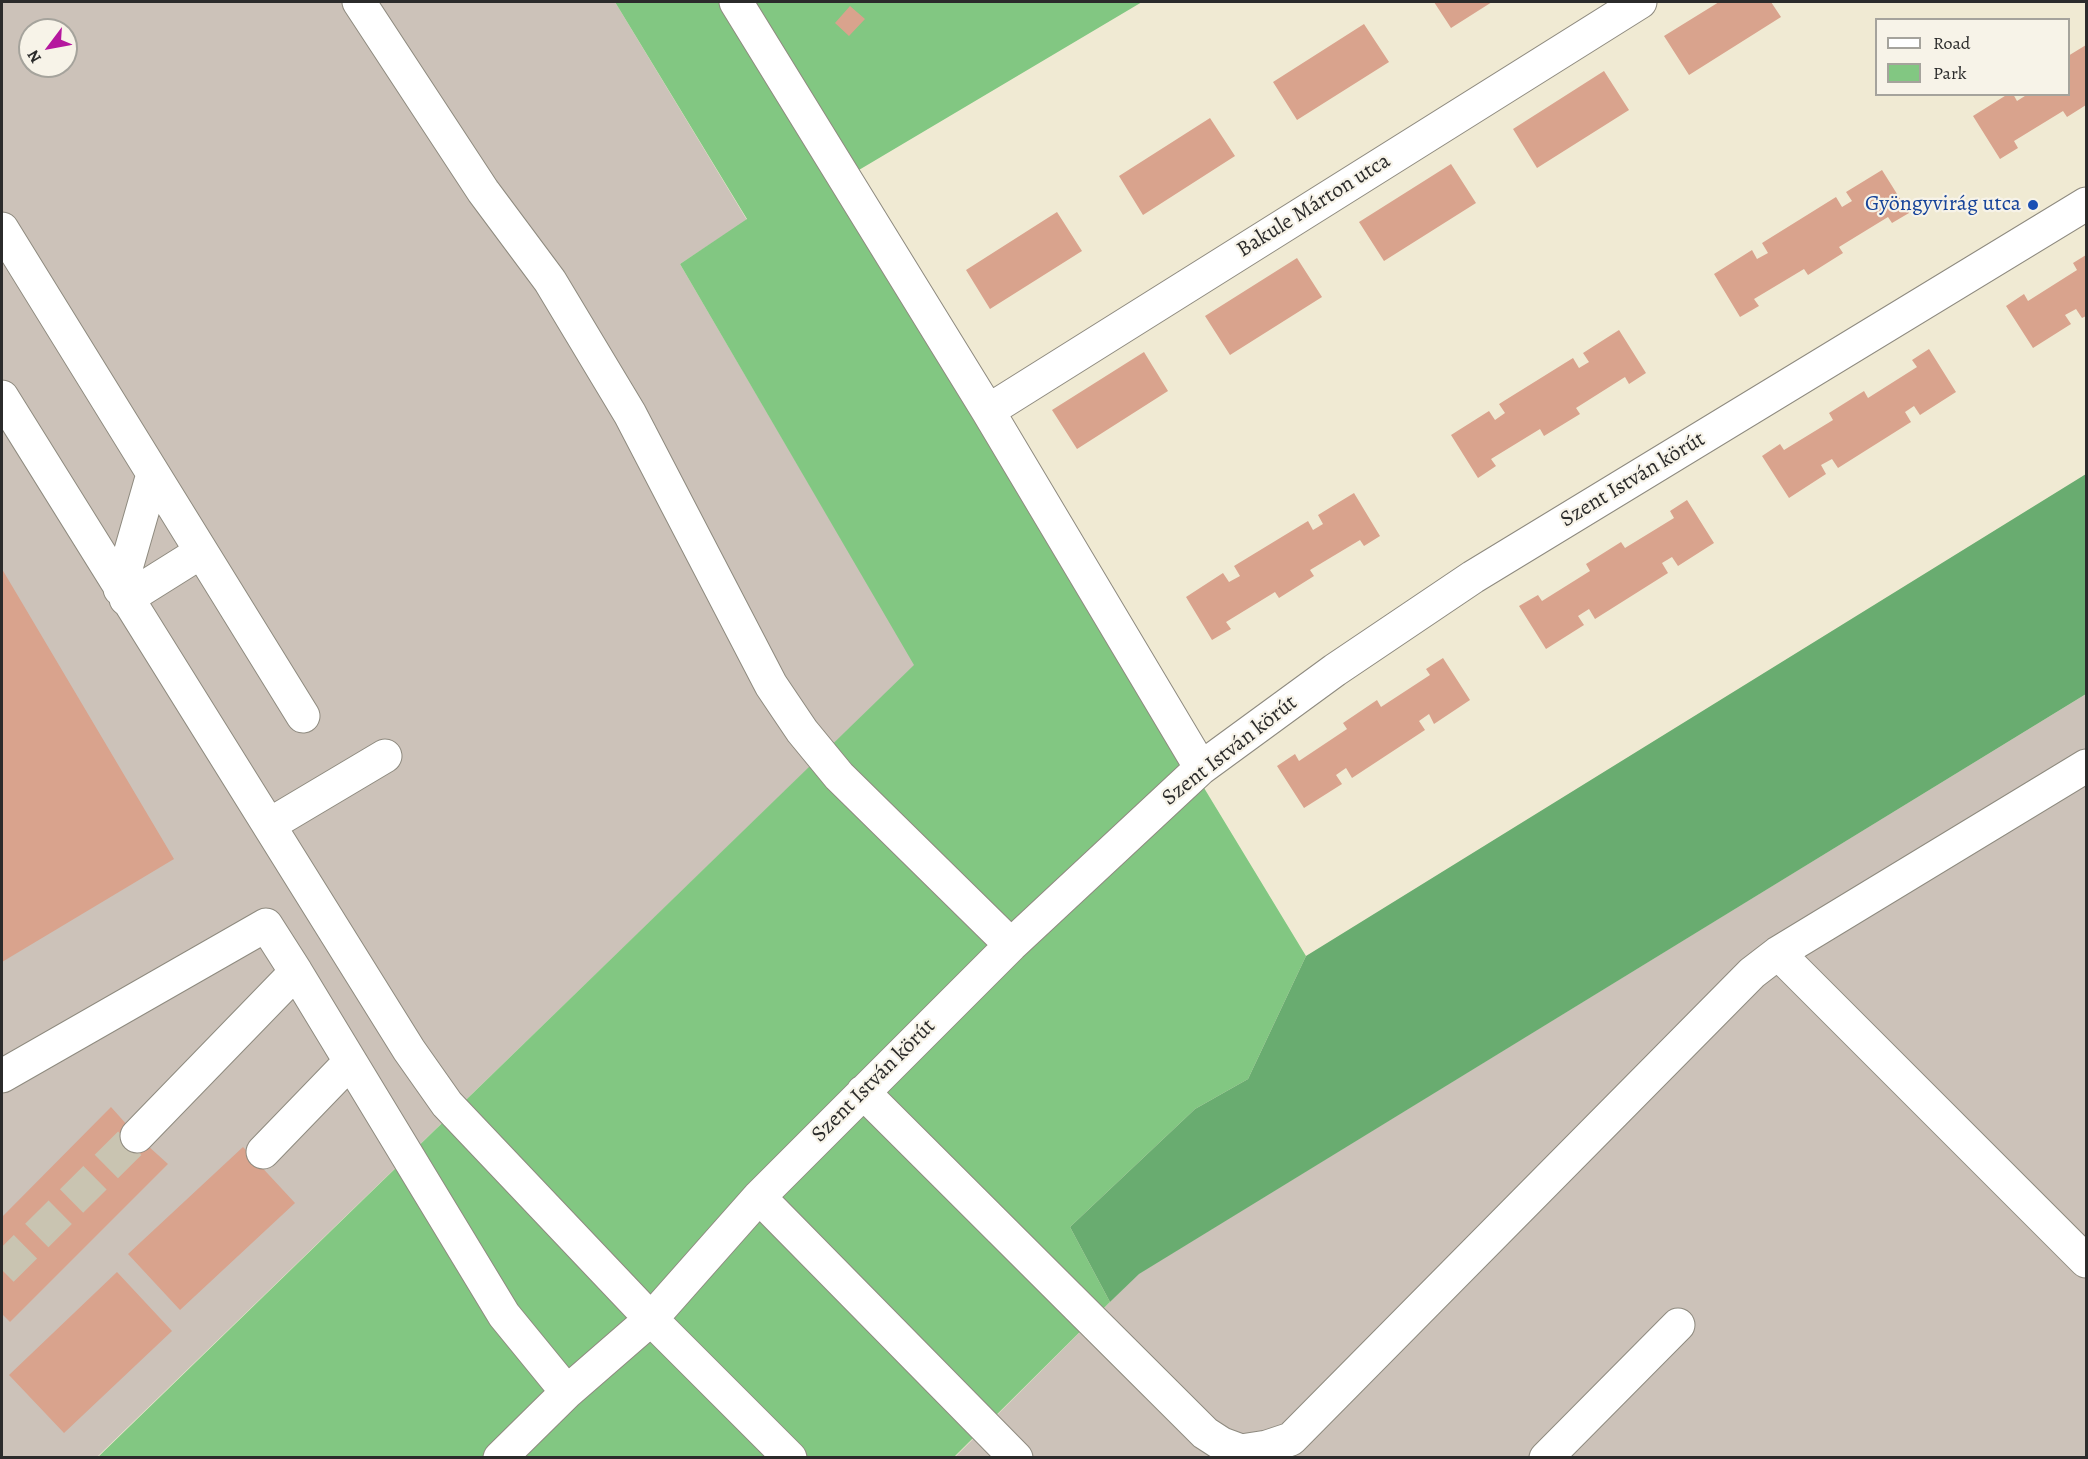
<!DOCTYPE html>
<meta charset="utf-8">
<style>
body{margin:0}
#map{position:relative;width:2088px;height:1459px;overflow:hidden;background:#f0ead3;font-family:Alegreya,serif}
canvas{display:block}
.frame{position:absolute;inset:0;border:3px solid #2b2b2b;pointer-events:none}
.legend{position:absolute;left:1875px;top:18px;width:195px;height:78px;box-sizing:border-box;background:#f7f3e8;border:2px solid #a5a39c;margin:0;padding:8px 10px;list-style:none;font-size:18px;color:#2b2b2b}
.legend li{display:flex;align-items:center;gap:12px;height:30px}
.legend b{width:30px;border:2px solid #a5a39c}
.north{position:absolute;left:18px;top:18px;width:60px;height:60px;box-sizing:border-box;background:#f7f3e8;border:2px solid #a5a39c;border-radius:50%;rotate:238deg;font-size:16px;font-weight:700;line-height:24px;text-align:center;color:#2b2b2b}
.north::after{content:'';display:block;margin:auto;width:21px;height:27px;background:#b5179e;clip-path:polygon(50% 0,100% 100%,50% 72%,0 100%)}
</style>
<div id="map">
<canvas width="2088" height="1459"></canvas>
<div class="frame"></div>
<ul class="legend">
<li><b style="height:8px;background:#fff"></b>Road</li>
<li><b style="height:16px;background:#82c782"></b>Park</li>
</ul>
<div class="north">N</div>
</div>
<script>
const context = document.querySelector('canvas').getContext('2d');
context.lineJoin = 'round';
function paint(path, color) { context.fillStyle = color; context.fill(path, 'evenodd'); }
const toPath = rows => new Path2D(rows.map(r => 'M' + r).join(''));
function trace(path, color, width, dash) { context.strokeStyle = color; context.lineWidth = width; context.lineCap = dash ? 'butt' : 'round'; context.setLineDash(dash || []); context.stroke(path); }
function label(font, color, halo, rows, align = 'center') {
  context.font = font + ' Alegreya,serif'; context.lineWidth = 4.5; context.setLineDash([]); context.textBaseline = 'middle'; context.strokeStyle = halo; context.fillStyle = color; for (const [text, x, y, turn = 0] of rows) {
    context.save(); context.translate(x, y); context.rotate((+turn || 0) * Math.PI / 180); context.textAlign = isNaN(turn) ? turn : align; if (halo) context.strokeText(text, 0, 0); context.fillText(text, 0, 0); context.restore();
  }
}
const industrial = toPath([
 [2,2,615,2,747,220,680,264,915,665,97,1457,2,1458],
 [30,30,66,30,66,66,30,66],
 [2086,694,2086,1457,954,1458,1138,1274]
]);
const green = toPath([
 [615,2,1142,2,837,183,1306,956,1248,1079,1195,1109,1070,1227,1110,1302,954,1457,97,1458,914,665,680,264,747,219]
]);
const forest = toPath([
 [2086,474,2086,694,1139,1274,1110,1302,1070,1227,1195,1109,1248,1079,1306,956]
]);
const building = toPath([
 [1434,2,1492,2,1451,28],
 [1719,2,1771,2,1781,17,1689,75,1664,36],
 [850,6,865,19,849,36,835,23],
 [1364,24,1389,62,1297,120,1273,82],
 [2086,45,2086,105,2067,117,2063,111,2014,141,2018,148,2000,159,1973,116,2008,94,2013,94,2017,101,2028,94,2068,94,2068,56],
 [1604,71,1629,110,1537,168,1513,129],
 [1210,118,1235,156,1143,215,1119,176],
 [1451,164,1476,203,1384,261,1359,222],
 [1882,170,1909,213,1892,223,1888,217,1839,247,1843,253,1808,275,1804,269,1754,299,1759,306,1740,317,1714,274,1752,250,1757,259,1768,253,1762,243,1836,197,1842,207,1852,201,1846,192],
 [1057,212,1082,251,990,309,966,270],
 [2086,255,2086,316,2082,318,2076,309,2065,315,2071,324,2033,348,2006,306,2024,294,2028,301,2077,270,2073,263],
 [1297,258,1322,297,1230,355,1205,316],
 [1619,330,1646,373,1629,384,1625,377,1576,408,1580,414,1544,436,1540,429,1491,459,1496,466,1478,478,1451,435,1489,411,1495,420,1505,413,1499,404,1573,358,1579,368,1589,362,1583,353],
 [1929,349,1956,392,1920,415,1914,406,1905,412,1911,422,1838,468,1832,459,1821,465,1826,474,1789,498,1762,456,1780,444,1784,450,1833,420,1829,413,1864,391,1868,398,1917,367,1912,360],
 [1144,352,1168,391,1077,449,1052,410],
 [1354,493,1380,536,1364,546,1360,540,1310,570,1314,576,1279,598,1275,592,1226,622,1231,629,1212,640,1186,597,1223,573,1229,582,1240,576,1234,566,1308,521,1313,530,1323,524,1318,515],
 [1687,500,1714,543,1678,566,1672,557,1662,563,1668,573,1595,619,1589,609,1578,616,1584,625,1546,649,1519,606,1538,595,1542,601,1590,571,1586,564,1621,542,1625,548,1674,518,1670,511],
 [2,569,174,859,2,962],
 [1443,658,1470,700,1434,724,1429,714,1419,721,1425,730,1352,778,1346,768,1336,775,1342,784,1304,808,1277,766,1295,754,1299,761,1347,729,1343,723,1377,700,1381,707,1430,675,1426,669],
 [111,1107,137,1136,168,1164,10,1322,2,1314,2,1217],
 [243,1147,295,1203,180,1310,128,1254],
 [117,1272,172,1331,64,1433,9,1375]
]);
const minorTunnel = toPath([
 [2,1270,137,1136]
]);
const minor = toPath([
 [359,2,483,191,550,281,630,414,771,685,802,731,839,776,1011,945],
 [736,2,988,411,1201,768],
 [2,229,303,716],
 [2,397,409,1050,447,1104,651,1319,790,1458],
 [988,411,1640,2],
 [120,589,153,474],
 [126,599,201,552],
 [269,825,385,756],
 [1778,953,2086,1261],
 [2,1076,266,925,296,972,504,1315,567,1392],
 [863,1092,1205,1433,1222,1444,1241,1451,1267,1447,1291,1439,1752,973,1778,953,2086,766],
 [137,1136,296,972],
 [263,1152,350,1062],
 [759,1197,1016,1458],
 [500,1458,567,1392,651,1319,759,1197,1011,945,1201,768,1335,670,1473,577,2086,204],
 [1546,1458,1678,1325]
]);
const markers = [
 [2033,205,6,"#1a4fb4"]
];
const transitNames = [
 ["Gyöngyvirág utca",2021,205]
];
const streetNames = [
 ["Bakule Márton utca",1314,206,-32],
 ["Szent István körút",1633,480,-31],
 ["Szent István körút",1230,751,-38],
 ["Szent István körút",874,1081,-45]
];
paint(industrial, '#ccc2b9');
paint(green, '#82c782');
paint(forest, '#69ac70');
paint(building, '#d9a38d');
trace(minorTunnel, '#c9c4b1', 33, [33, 16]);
trace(minor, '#8e8a7f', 35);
trace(minor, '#fff', 33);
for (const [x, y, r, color] of markers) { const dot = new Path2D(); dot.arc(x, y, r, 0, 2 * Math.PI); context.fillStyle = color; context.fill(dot); trace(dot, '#f7f3e8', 2); }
label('22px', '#164399', '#f7f3e8', transitNames, 'right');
label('22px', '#2b2b2b', '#f7f3e8', streetNames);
</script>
